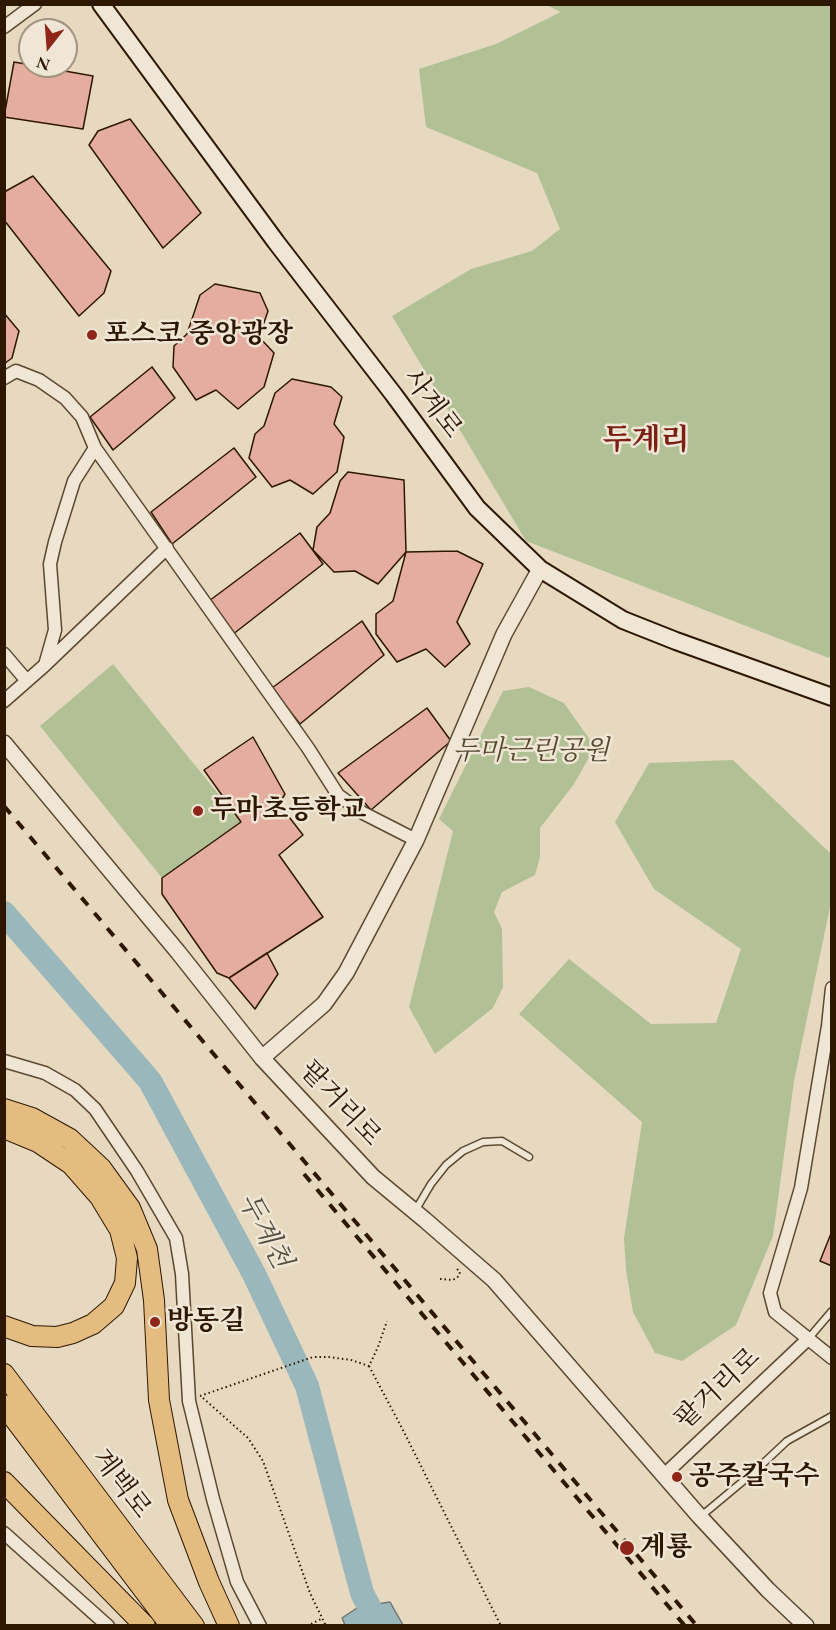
<!DOCTYPE html>
<meta charset="utf-8">
<style>
body{margin:0}
#map{position:relative;width:836px;height:1630px;overflow:hidden;background:#e7d9bf;font-family:"EB Garamond",serif}
canvas{display:block}
.frame{position:absolute;inset:0;border:6px solid #2e1701;pointer-events:none}
.north{position:absolute;left:18px;top:18px;width:60px;height:60px;box-sizing:border-box;background:#efe6d5;border:2px solid #a29380;border-radius:50%;rotate:197deg;font-size:16px;font-weight:700;line-height:24px;text-align:center;color:#2e1701}
.north::after{content:'';display:block;margin:auto;width:21px;height:27px;background:#8f2418;clip-path:polygon(50% 0,100% 100%,50% 72%,0 100%)}
</style>
<div id="map">
<canvas width="836" height="1630"></canvas>
<div class="frame"></div>
<div class="north">N</div>
</div>
<script>
const context = document.querySelector('canvas').getContext('2d');
context.lineJoin = 'round';
function paint(path, color) { context.fillStyle = color; context.fill(path, 'evenodd'); }
const toPath = rows => new Path2D(rows.map(r => 'M' + r).join(''));
function trace(path, color, width, dash) { context.strokeStyle = color; context.lineWidth = width; context.lineCap = dash ? 'butt' : 'round'; context.setLineDash(dash || []); context.stroke(path); }
function label(font, color, halo, rows, align = 'center') {
  context.font = font + ' "EB Garamond","Noto Serif KR",serif'; context.lineWidth = 5; context.setLineDash([]); context.textBaseline = 'middle'; context.strokeStyle = halo; context.fillStyle = color; for (const [text, x, y, turn = 0] of rows) {
    context.save(); context.translate(x, y); context.rotate((+turn || 0) * Math.PI / 180); context.textAlign = isNaN(turn) ? turn : align; if (halo) context.strokeText(text, 0, 0); context.fillText(text, 0, 0); context.restore();
  }
}
const green = toPath([
 [546,5,831,5,832,652,829,658,526,541,392,316,471,269,532,251,560,229,537,173,426,127,419,69,496,44,561,12],
 [113,664,241,822,162,878,40,726],
 [529,687,564,703,595,747,574,784,540,828,540,857,535,875,502,892,494,912,502,929,503,987,493,1008,435,1054,409,1007,453,831,439,819,503,691],
 [733,760,831,854,831,902,794,1081,773,1236,736,1325,682,1361,655,1353,633,1312,626,1270,624,1238,642,1122,519,1014,569,959,651,1024,716,1023,741,949,654,889,615,822,649,763]
]);
const water = toPath([
 [368,1590,377,1604,390,1602,403,1625,345,1625,342,1618,357,1608,355,1595,368,1590]
]);
const river = toPath([
 [4,913,150,1081,254,1274,307,1386,362,1593,379,1626]
]);
const building = toPath([
 [14,62,93,76,83,129,4,117,14,62],
 [130,119,201,213,163,248,89,145,98,131,130,119],
 [33,176,111,271,104,293,79,316,4,220,4,195,6,191,33,176],
 [215,284,260,293,268,311,259,337,274,353,264,387,238,409,216,390,196,400,173,367,174,346,187,334,200,295,215,284],
 [4,313,19,331,12,358,4,364,4,313],
 [152,367,175,398,113,450,90,417,152,367],
 [292,379,331,387,342,397,334,424,344,437,337,472,313,494,290,480,272,487,249,458,255,434,264,426,275,393,292,379],
 [234,448,256,477,172,544,151,512,234,448],
 [348,472,404,480,406,552,378,584,355,571,334,572,313,550,317,527,330,513,340,481,348,472],
 [300,533,323,564,232,635,209,601,300,533],
 [457,551,483,564,457,622,470,644,445,667,426,649,397,662,376,634,376,614,393,601,406,552,457,551],
 [362,621,384,655,300,724,272,688,362,621],
 [427,708,451,741,371,810,338,773,427,708],
 [253,737,285,794,279,804,303,835,279,855,323,917,229,978,217,973,162,894,162,878,241,822,204,770,253,737],
 [267,953,278,974,255,1009,229,978,267,953],
 [832,1231,832,1266,820,1261,832,1231]
]);
const path = toPath([
 [440,1279,453,1280,459,1276,460,1272,456,1268],
 [369,1366,404,1432,501,1626],
 [200,1396,313,1357,329,1357,351,1360,369,1366,378,1347,387,1321],
 [203,1398,248,1438,263,1461,310,1593,326,1626],
 [307,1626,323,1618]
]);
const service = toPath([
 [415,1211,431,1184,446,1165,463,1151,483,1142,502,1141,529,1157],
 [808,1339,832,1311],
 [700,1517,754,1472,787,1441,832,1416]
]);
const minor = toPath([
 [4,27,35,4],
 [4,378,16,371,39,380,65,398,82,417,95,448,308,748,338,795,363,813,416,840],
 [4,654,27,681],
 [46,664,167,548],
 [4,701,45,665,55,630,50,564,55,542,74,481,95,448],
 [832,988,828,1026,801,1188,770,1293,775,1312,832,1358],
 [4,1061,45,1073,75,1090,95,1109,137,1171,176,1238,182,1274,189,1401,213,1499,237,1582,260,1626],
 [663,1476,808,1339],
 [4,1533,108,1626]
]);
const tertiary = toPath([
 [4,743,178,952,262,1058,373,1177,425,1220,494,1280,700,1517,768,1590,806,1626],
 [262,1058,324,1004,346,973,416,840,504,634,540,569]
]);
const secondary = toPath([
 [101,4,276,242,394,395,477,508,540,569,623,620,676,641,832,697]
]);
const trunk = toPath([
 [4,1109,32,1118,70,1139,101,1168,130,1208,147,1249,154,1300,159,1400,178,1500,209,1582,229,1626],
 [4,1128,38,1142,71,1164,100,1197,120,1230,127,1258,125,1283,114,1306,93,1324,73,1333,57,1337,32,1336,12,1329,4,1326],
 [4,1374,194,1626],
 [4,1405,171,1626],
 [4,1482,145,1626]
]);
const rail = toPath([
 [4,806,697,1626],
 [304,1174,685,1626]
]);
const markers = [
 [92,335,6,"#8f2418"],
 [198,811,6,"#8f2418"],
 [155,1322,6,"#8f2418"],
 [677,1477,6,"#8f2418"],
 [627,1548,8,"#8f2418"]
];
const poiNames = [
 ["포스코 중앙광장",104,335],
 ["두마초등학교",210,811],
 ["방동길",167,1322],
 ["공주칼국수",689,1477],
 ["계룡",640,1548]
];
const streetNames = [
 ["사계로",432,404,53],
 ["팥거리로",340,1104,47],
 ["팥거리로",718,1389,-43],
 ["계백로",121,1484,53]
];
const parkNames = [
 ["두마근린공원",531,752]
];
const waterNames = [
 ["두계천",264,1231,62]
];
const quarterNames = [
 ["두계리",646,441]
];
paint(green, '#b1c095');
paint(water, '#9ab8bb');
trace(water, '#6f7871', 1.5);
trace(river, '#9ab8bb', 24);
paint(building, '#e4ad9f');
trace(building, '#2e1701', 1.5);
trace(service, '#5c4830', 9);
trace(minor, '#5c4830', 15);
trace(tertiary, '#5c4830', 18);
trace(secondary, '#2e1701', 20);
trace(trunk, '#2e1701', 22);
trace(path, '#2e1701', 2, [1.5, 3]);
trace(service, '#efe6d5', 6);
trace(minor, '#efe6d5', 12);
trace(tertiary, '#efe6d5', 15);
trace(secondary, '#efe6d5', 16);
trace(trunk, '#e4bc80', 20);
trace(rail, '#2e1701', 4, [10, 10]);
for (const [x, y, r, color] of markers) { const dot = new Path2D(); dot.arc(x, y, r, 0, 2 * Math.PI); context.fillStyle = color; context.fill(dot); trace(dot, '#efe6d5', 2); }
label('bold 27px', '#2e1701', '#efe6d5', poiNames, 'left');
label('27px', '#2e1701', '#efe6d5', streetNames);
label('italic 27px', '#554a2d', '#efe6d5', parkNames);
label('italic 28px', '#544f42', '#efe6d5', waterNames);
label('bold 30px', '#7a1f14', '#efe6d5', quarterNames);
</script>
